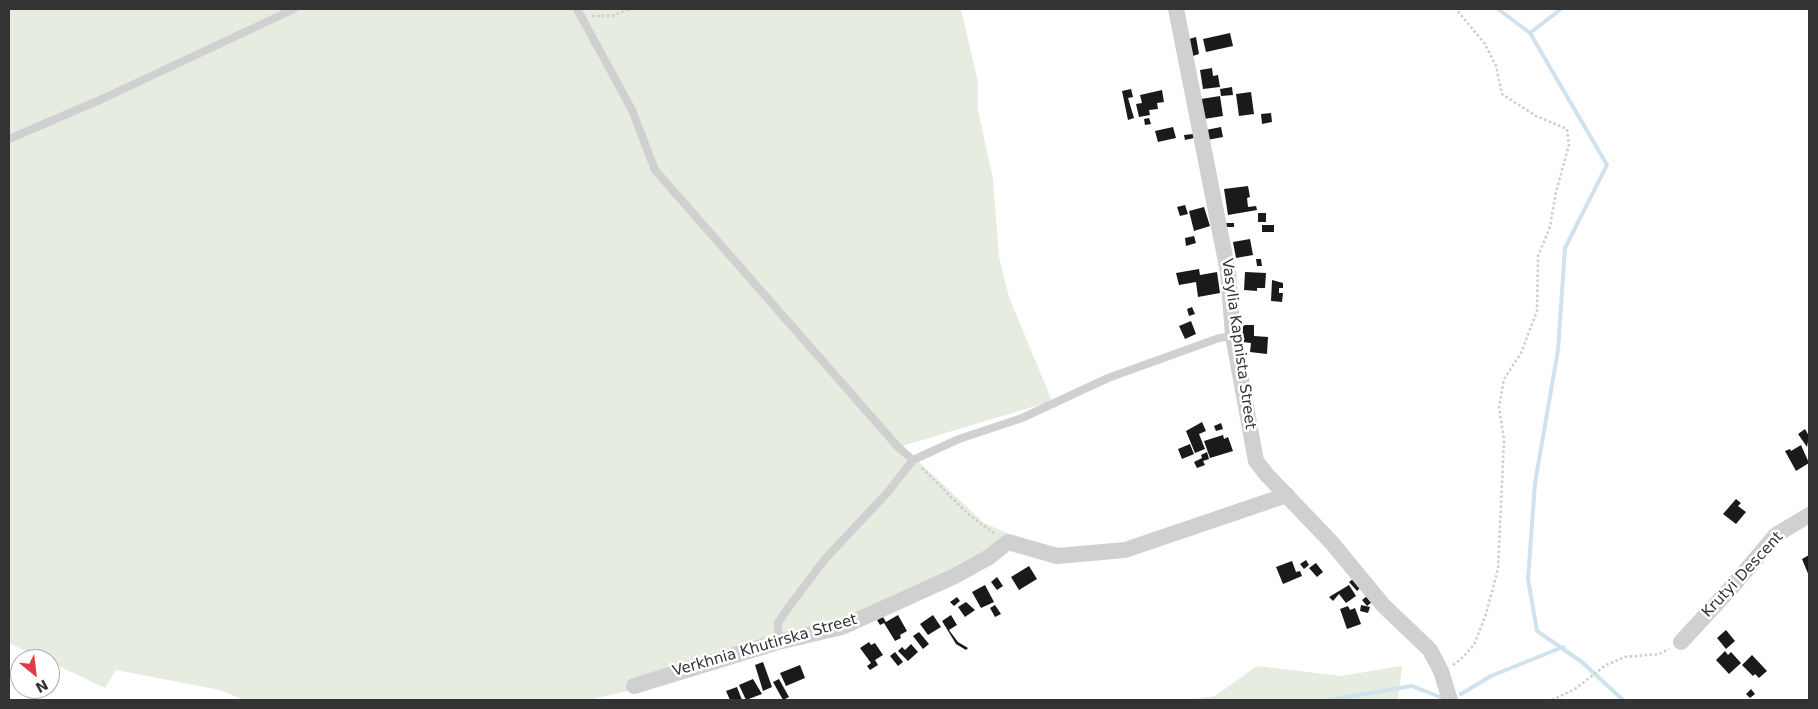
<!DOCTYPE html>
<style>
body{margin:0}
#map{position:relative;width:1818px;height:709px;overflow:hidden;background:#fff;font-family:"DejaVu Sans",sans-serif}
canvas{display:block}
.frame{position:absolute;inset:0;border:10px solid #333;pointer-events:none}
.north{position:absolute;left:10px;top:649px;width:50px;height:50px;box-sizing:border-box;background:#fff;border:1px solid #adadad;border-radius:50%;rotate:151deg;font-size:14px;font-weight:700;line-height:20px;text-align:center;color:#333}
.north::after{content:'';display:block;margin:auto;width:18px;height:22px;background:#e63946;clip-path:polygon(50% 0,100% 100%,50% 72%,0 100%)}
</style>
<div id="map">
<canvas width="1818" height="709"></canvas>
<div class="frame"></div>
<div class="north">N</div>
</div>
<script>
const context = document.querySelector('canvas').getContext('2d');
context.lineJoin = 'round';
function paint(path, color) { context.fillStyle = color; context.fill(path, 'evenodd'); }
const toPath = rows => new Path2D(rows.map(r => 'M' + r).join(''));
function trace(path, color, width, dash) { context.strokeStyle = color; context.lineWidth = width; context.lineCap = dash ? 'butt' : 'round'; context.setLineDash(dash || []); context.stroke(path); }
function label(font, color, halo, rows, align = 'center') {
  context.font = font + ' "DejaVu Sans",sans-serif'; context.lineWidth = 5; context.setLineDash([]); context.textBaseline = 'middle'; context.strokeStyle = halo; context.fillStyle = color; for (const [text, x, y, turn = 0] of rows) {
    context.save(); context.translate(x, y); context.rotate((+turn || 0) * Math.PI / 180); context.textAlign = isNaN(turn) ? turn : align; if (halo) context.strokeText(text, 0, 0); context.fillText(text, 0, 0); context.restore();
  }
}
const green = toPath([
 [9,9,961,9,978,82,978,110,993,179,999,257,1009,297,1052,401,902,446,984,523,1036,546,1009,548,955,580,672,681,588,700,244,700,220,690,116,670,105,688,50,662,50,659,43,659,9,643],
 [1257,666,1341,676,1402,666,1398,700,1189,700,1215,696]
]);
const stream = toPath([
 [1498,9,1530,33,1607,165,1565,248,1558,350,1535,483,1528,579,1537,631,1582,662,1623,700],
 [1530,33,1561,9],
 [1461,694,1491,676,1563,647],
 [1329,700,1412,686,1440,697]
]);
const building = toPath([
 [1230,33,1233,46,1206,52,1203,39],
 [1196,37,1199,54,1193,56,1189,39],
 [1212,68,1213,76,1218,75,1220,87,1203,89,1200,70],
 [1232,87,1233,95,1221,96,1220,89],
 [1131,89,1133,97,1128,98,1134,118,1128,120,1122,91],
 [1162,90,1164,102,1157,103,1158,109,1149,110,1150,115,1139,117,1136,104,1142,103,1140,95],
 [1251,92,1254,114,1239,116,1236,94],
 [1220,96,1223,116,1204,119,1201,99],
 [1271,113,1272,122,1262,124,1261,114],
 [1149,118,1151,124,1145,125,1144,119],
 [1173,127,1176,138,1158,142,1155,131],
 [1221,127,1223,137,1207,140,1206,130],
 [1193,134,1194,138,1185,140,1184,135],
 [1248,186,1250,197,1247,198,1248,207,1256,206,1257,210,1228,215,1224,189],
 [1185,205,1188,214,1180,216,1177,207],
 [1204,207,1210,226,1194,231,1189,211],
 [1258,213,1266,213,1266,222,1258,222],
 [1225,223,1234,223,1234,227,1225,227],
 [1262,225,1274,225,1274,232,1262,232],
 [1194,236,1196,243,1186,246,1185,238],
 [1250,239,1253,255,1236,258,1233,242],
 [1256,259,1261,259,1262,266,1257,266],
 [1199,269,1200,275,1217,272,1220,293,1198,297,1196,282,1179,285,1176,273],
 [1245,272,1266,273,1265,288,1257,288,1257,291,1244,290],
 [1272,280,1283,283,1283,288,1279,288,1279,293,1283,293,1282,302,1271,301],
 [1192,307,1195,314,1189,316,1187,309],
 [1191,321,1196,334,1185,339,1179,326],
 [1243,325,1254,325,1254,336,1268,337,1267,354,1250,352,1251,343,1242,342],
 [1202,422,1206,431,1199,434,1205,449,1195,453,1186,431],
 [1221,423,1223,429,1216,431,1214,426],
 [1805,429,1809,436,1807,447,1798,434],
 [1223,435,1224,439,1228,437,1233,451,1210,458,1204,441],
 [1190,444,1194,454,1182,459,1178,449],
 [1801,445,1809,463,1796,471,1785,451,1790,449,1791,451],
 [1207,452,1209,459,1203,461,1205,465,1197,468,1194,462,1202,458,1201,455],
 [1736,499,1741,503,1738,506,1746,512,1736,524,1723,514],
 [1809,555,1809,576,1802,559],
 [1306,560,1309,565,1304,569,1300,564],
 [1292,561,1296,572,1300,571,1302,576,1283,584,1276,567],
 [1316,563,1323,572,1317,577,1309,568],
 [1029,566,1037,579,1019,590,1011,577],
 [997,577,1003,586,997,590,991,582],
 [1353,579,1360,588,1357,591,1349,582],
 [985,585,994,602,981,608,972,592],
 [1349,585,1356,596,1346,603,1339,594,1333,601,1329,597],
 [1367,596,1372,602,1367,606,1362,600],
 [957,597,960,601,954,606,950,602],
 [966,602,975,610,965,617,958,607],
 [995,605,1001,614,995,617,990,608],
 [1361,605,1370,607,1368,613,1360,611],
 [1348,606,1350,610,1355,608,1361,624,1347,629,1340,609],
 [898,615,907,631,900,635,901,638,895,641,884,623,880,625,877,620,883,617,886,622],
 [933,615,941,627,928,635,920,624],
 [951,615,957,625,949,630,958,642,968,648,966,650,956,644,942,621],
 [1726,630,1735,641,1726,649,1717,638],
 [919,632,929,644,923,649,913,636],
 [869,642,871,645,875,643,883,655,875,660,878,665,870,670,867,666,871,663,860,648],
 [911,644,918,652,908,661,898,651,902,647,905,650],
 [1725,651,1728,655,1731,652,1741,663,1729,674,1716,660],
 [895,652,903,662,898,666,890,656],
 [1752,655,1767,671,1759,678,1755,674,1753,676,1742,665],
 [763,662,772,687,763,691,755,665],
 [800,665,805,678,786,686,780,673],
 [753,679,762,694,746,700,739,685],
 [779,679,789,697,783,700,773,682],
 [737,687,742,700,730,700,726,691],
 [1751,689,1755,694,1750,698,1746,694]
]);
const path = toPath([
 [592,16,612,16,630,9],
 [922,468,968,514,995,534],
 [1453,665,1460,660,1474,645,1486,614,1498,569,1504,440,1499,407,1504,379,1521,353,1537,311,1538,256,1550,227,1556,192,1569,145,1567,129,1536,116,1502,94,1496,66,1485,44,1456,9],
 [1552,700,1575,689,1606,665,1625,657,1659,654,1669,649]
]);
const lane = toPath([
 [577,9,632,110,655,170,898,447,913,460,959,439,1022,418,1108,378,1219,338,1233,336],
 [9,139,102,99,294,9],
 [778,642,778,623,788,608,825,559,887,493,913,460]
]);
const street = toPath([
 [1176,9,1228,272,1233,336,1256,461,1267,475,1332,543,1383,605,1430,650,1441,671,1450,700],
 [1681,642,1731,588,1776,535,1809,515],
 [634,686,778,642,842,627,955,576,989,557,1008,542,1057,556,1125,550,1287,495]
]);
const streetNames = [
 ["Vasylia Kapnista Street",1238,344,82],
 ["Krutyi Descent",1743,575,-47],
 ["Verkhnia Khutirska Street",765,646,-16]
];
paint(green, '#e6ecdf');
trace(stream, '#cfe2ee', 4);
paint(building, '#1a1a1a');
trace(path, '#cdcdcd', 2.5, [2.5, 2.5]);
trace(lane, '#d0d0d0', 8);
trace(street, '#d0d0d0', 16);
label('15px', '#333', '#fff', streetNames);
</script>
